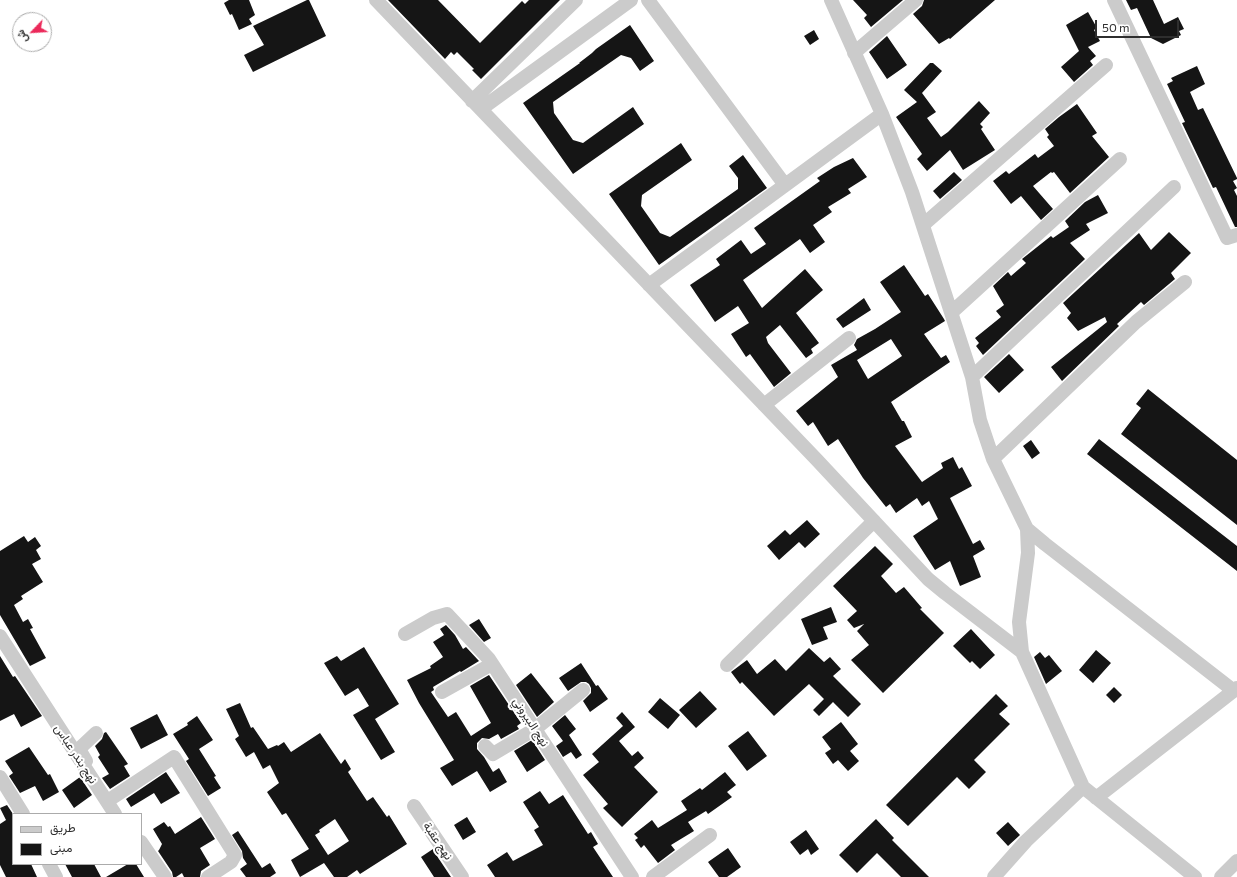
<!DOCTYPE html>
<meta charset="utf-8">
<style>
body{margin:0}
#map{position:relative;width:1237px;height:877px;overflow:hidden;background:#fff;font-family:Commissioner,Vazirmatn,sans-serif}
canvas{display:block}
.legend{position:absolute;left:12px;top:813px;width:130px;height:52px;box-sizing:border-box;background:#fff;border:1px solid #ababab;margin:0;padding:5px 7px;list-style:none;font-size:12px;color:#2e2e2e}
.legend li{display:flex;align-items:center;gap:8px;height:20px}
.legend b{width:20px;border:1px solid #ababab}
.north{position:absolute;left:12px;top:12px;width:40px;height:40px;box-sizing:border-box;background:#fff;border:1px solid #ababab;border-radius:50%;rotate:245deg;font-size:11px;font-weight:700;line-height:16px;text-align:center;color:#2e2e2e}
.north::after{content:'';display:block;margin:auto;width:14px;height:18px;background:#eb295a;clip-path:polygon(50% 0,100% 100%,50% 72%,0 100%)}
.scale{position:absolute;left:1095px;top:20px;width:84px;height:18px;box-sizing:border-box;border:2px solid #2e2e2e;border-top:0;padding-left:5px;font-size:12px;line-height:14px;white-space:nowrap;color:#2e2e2e;-webkit-text-stroke:3px #fff;paint-order:stroke}
</style>
<div id="map">
<canvas width="1237" height="877"></canvas>
<ul class="legend">
<li><b style="height:5px;background:#cbcbcb"></b>طريق</li>
<li><b style="height:11px;background:#151515"></b>مبنى</li>
</ul>
<div class="north">ش</div>
<div class="scale">50 m</div>
</div>
<script>
const context = document.querySelector('canvas').getContext('2d');
context.lineJoin = 'round';
function paint(path, color) { context.fillStyle = color; context.fill(path, 'evenodd'); }
const toPath = rows => new Path2D(rows.map(r => 'M' + r).join(''));
function trace(path, color, width, dash) { context.strokeStyle = color; context.lineWidth = width; context.lineCap = dash ? 'butt' : 'round'; context.setLineDash(dash || []); context.stroke(path); }
function label(font, color, halo, rows, align = 'center') {
  context.font = font + ' Commissioner,Vazirmatn,sans-serif'; context.lineWidth = 4; context.setLineDash([]); context.textBaseline = 'middle'; context.strokeStyle = halo; context.fillStyle = color; for (const [text, x, y, turn = 0] of rows) {
    context.save(); context.translate(x, y); context.rotate((+turn || 0) * Math.PI / 180); context.textAlign = isNaN(turn) ? turn : align; if (halo) context.strokeText(text, 0, 0); context.fillText(text, 0, 0); context.restore();
  }
}
const building = toPath([
 [229,0,249,0,255,15,249,19,252,24,239,30,232,14,230,15,224,3],
 [307,0,309,0,326,36,253,72,244,55,264,45,253,26],
 [388,0,438,0,480,43,522,1,525,4,529,0,560,0,481,79,472,70,474,69,457,52,454,55,451,52,445,59],
 [853,0,903,0,871,27,864,18,867,15],
 [924,0,995,0,950,39,949,38,939,44,913,14,922,6],
 [1126,0,1153,0,1164,24,1178,17,1184,29,1179,31,1181,35,1163,44,1151,38,1137,8,1131,10],
 [1088,12,1097,28,1094,30,1100,41,1088,47,1096,56,1090,61,1093,65,1074,82,1061,67,1079,51,1066,25],
 [630,25,654,61,640,71,631,58,621,55,553,102,554,113,573,140,583,143,633,107,644,124,573,174,523,103,580,63,579,63,592,53,596,49],
 [814,30,819,39,810,45,804,36],
 [887,36,907,65,887,79,869,52],
 [930,63,933,63,942,71,922,93,936,112,927,118,941,137,948,132,979,101,990,113,980,124,983,127,981,129,995,150,963,170,950,150,927,171,917,159,922,154,896,117,917,102,904,90],
 [1197,66,1205,84,1190,92,1198,110,1203,108,1237,178,1237,179,1233,181,1237,188,1234,190,1237,196,1237,227,1235,227,1216,187,1213,188,1182,123,1185,122,1167,84,1173,81,1171,78],
 [1077,104,1097,133,1092,136,1109,157,1070,193,1054,172,1052,173,1051,172,1033,186,1053,209,1041,220,1021,196,1011,204,993,181,1006,171,1009,174,1035,154,1038,158,1054,146,1047,137,1049,135,1045,129,1059,117],
 [681,143,692,160,642,195,641,206,660,233,670,237,738,189,738,178,729,166,743,155,767,188,659,265,609,194],
 [853,158,867,177,848,189,851,193,828,207,832,212,813,225,825,242,810,253,800,239,743,280,762,308,805,269,823,290,796,313,819,343,811,349,813,353,806,358,780,325,766,337,768,343,791,373,774,387,750,354,746,357,731,334,749,323,738,306,715,322,690,285,720,265,716,259,741,240,751,254,766,244,754,228,820,181,817,178,834,167],
 [954,172,962,180,940,199,933,191],
 [1098,195,1108,213,1086,224,1090,230,1070,243,1085,259,983,355,976,346,979,343,975,338,1001,317,996,311,1004,305,993,286,1008,272,1011,276,1026,263,1022,259,1051,236,1053,238,1069,227,1065,221,1085,202],
 [1169,232,1191,253,1171,273,1175,279,1144,305,1141,302,1117,324,1119,326,1062,381,1051,367,1107,322,1105,317,1078,331,1067,318,1071,313,1063,303,1139,233,1151,250],
 [904,265,925,296,928,294,944,319,945,321,924,334,941,358,946,355,950,362,891,402,902,421,904,421,912,437,895,446,922,482,943,468,941,463,953,457,959,469,962,467,972,486,950,498,973,544,980,540,985,549,973,556,981,577,960,586,950,561,935,570,913,536,938,519,929,501,922,506,917,498,896,513,890,504,886,507,863,478,838,439,828,446,813,422,808,426,796,411,838,377,831,365,857,350,854,345,857,339,875,329,901,312,880,282],
 [891,339,902,356,868,379,857,360],
 [864,298,871,310,843,328,836,319],
 [1009,354,1024,370,999,393,984,377],
 [1148,389,1237,460,1237,525,1121,434,1141,408,1136,404],
 [1099,439,1237,546,1237,571,1087,454],
 [1031,440,1040,453,1032,459,1023,446],
 [807,520,820,534,805,548,799,542,779,560,767,546,785,530,790,535],
 [24,536,28,542,35,537,41,546,36,550,41,559,32,564,43,582,21,596,23,599,14,605,23,622,28,619,33,628,30,629,46,658,30,666,0,615,0,551],
 [875,546,893,564,881,576,896,593,904,587,922,608,920,609,944,633,883,693,851,660,869,645,857,631,864,624,854,628,847,620,857,611,833,586],
 [831,607,837,622,823,627,828,639,812,645,801,619],
 [479,619,491,638,484,642,469,625],
 [446,625,455,635,463,649,466,647,479,661,461,672,460,671,433,687,434,690,431,692,448,717,456,712,471,736,491,723,470,686,489,675,521,723,517,726,519,729,501,739,498,734,489,739,482,738,477,743,477,749,484,757,493,772,499,768,507,782,490,792,477,771,452,786,440,768,454,760,419,703,407,680,431,668,430,666,443,657,433,642,444,635,440,629],
 [971,629,995,655,980,669,972,661,970,663,953,646],
 [364,647,399,704,375,719,395,752,381,760,353,715,369,706,358,688,345,696,324,663,337,656,341,661],
 [809,648,824,662,830,657,841,669,833,676,861,704,848,717,833,702,819,716,813,710,824,699,809,684,774,716,742,682,740,684,731,672,747,660,757,674,775,659,786,671],
 [1096,650,1111,663,1093,683,1079,670],
 [1040,652,1045,658,1049,655,1062,671,1046,684,1034,657],
 [0,656,13,677,15,676,42,716,21,727,14,714,0,721],
 [581,663,596,686,598,685,608,699,590,712,583,701,591,693,591,688,589,684,586,682,581,682,568,691,559,678],
 [531,673,554,702,537,717,516,685],
 [1114,687,1122,695,1114,703,1106,695],
 [700,691,717,709,696,728,679,710],
 [996,694,1008,706,999,714,1010,724,974,760,986,772,969,789,957,777,908,826,886,805],
 [660,698,680,715,668,729,648,712],
 [240,703,251,728,253,727,268,749,277,745,278,746,284,742,291,752,320,733,341,764,345,759,351,769,348,772,367,801,373,797,387,817,389,815,407,844,360,874,357,870,347,877,334,877,324,863,300,877,291,860,309,849,286,813,282,815,267,792,279,783,270,765,263,769,254,752,246,757,235,739,239,736,226,709],
 [335,819,349,841,328,855,315,835,320,832,319,830],
 [622,712,635,727,619,741,632,756,638,751,644,758,634,767,658,792,622,827,603,808,608,804,583,775,599,762,592,754,623,726,616,718],
 [157,714,168,735,141,749,130,728],
 [565,715,576,729,569,735,582,755,576,759,571,752,563,757,556,746,563,741,552,726],
 [197,716,213,740,199,749,216,776,214,777,221,788,208,796,186,761,189,759,173,734,188,725,187,723],
 [841,722,858,744,850,751,859,761,848,771,838,760,833,764,825,753,831,749,822,737],
 [748,731,767,756,747,771,728,746],
 [106,732,128,764,124,766,130,776,110,789,102,778,109,774,98,757,100,755,95,746,102,739,104,733],
 [532,740,545,760,527,772,514,751],
 [29,747,48,775,50,774,59,792,43,801,35,786,20,793,9,776,13,773,5,761],
 [166,772,180,793,161,804,154,793,131,807,126,799],
 [725,772,736,785,727,792,732,797,708,814,706,811,688,822,694,831,671,845,675,850,658,863,644,845,641,848,635,840,638,838,634,834,652,820,658,828,687,810,681,801,700,788,702,790],
 [80,777,92,795,74,808,62,790],
 [540,791,549,804,563,795,588,834,591,832,598,844,593,847,613,877,495,877,487,865,507,852,513,861,543,845,534,830,539,827,523,802],
 [7,805,13,814,13,864,31,864,37,877,6,877,0,865,0,824,6,820,0,808],
 [201,817,215,839,200,848,210,865,201,871,200,877,184,877,182,873,176,877,173,877,172,872,158,851,159,850,162,844,153,829,164,822,168,827,170,826,175,834],
 [467,817,476,832,463,840,454,825],
 [876,819,894,838,892,840,929,877,901,877,877,853,857,873,839,855],
 [1008,822,1020,835,1008,846,996,833],
 [806,830,819,849,811,855,808,849,800,855,790,842],
 [238,831,262,868,270,863,276,873,270,877,246,877,240,869,247,864,243,858,242,851,232,835],
 [728,848,741,867,727,877,719,877,708,862],
 [433,849,437,856,451,877,434,877,421,857],
 [65,864,94,864,101,877,72,877],
 [128,864,136,864,144,877,106,877]
]);
const minor = toPath([
 [376,0,817,460,928,579,945,593,1022,652,1083,787,1195,877],
 [648,0,785,185],
 [831,0,882,114,912,192,972,377,980,420,993,459,1027,529,1028,553,1019,622,1022,652],
 [1114,0,1227,238,1237,235],
 [854,53,916,0],
 [472,101,576,0],
 [481,109,631,0],
 [923,225,1106,65],
 [649,285,882,114],
 [952,312,1120,159],
 [972,377,1174,187],
 [764,405,849,338],
 [993,459,1136,322,1185,282],
 [1027,529,1045,544,1234,691],
 [405,634,433,618,447,614,489,659,632,877],
 [0,636,115,814],
 [727,665,874,521],
 [442,692,492,664],
 [485,746,493,754,535,729,583,690],
 [86,761,79,749,96,733],
 [0,777,23,814],
 [112,798,174,757,235,855,231,862,208,877],
 [1096,798,1237,688],
 [414,806,462,877],
 [141,842,165,877],
 [49,864,56,877],
 [653,877,710,835],
 [994,877,1026,841,1083,787],
 [1221,877,1237,861]
]);
const streetNames = [
 ["نهج البيروني",531,722,57],
 ["نهج بندر عباس",76,754,57],
 ["نهج عقبة",438,841,56]
];
paint(building, '#151515');
trace(minor, '#cbcbcb', 14);
label('12px', '#2e2e2e', '#fff', streetNames);
</script>
